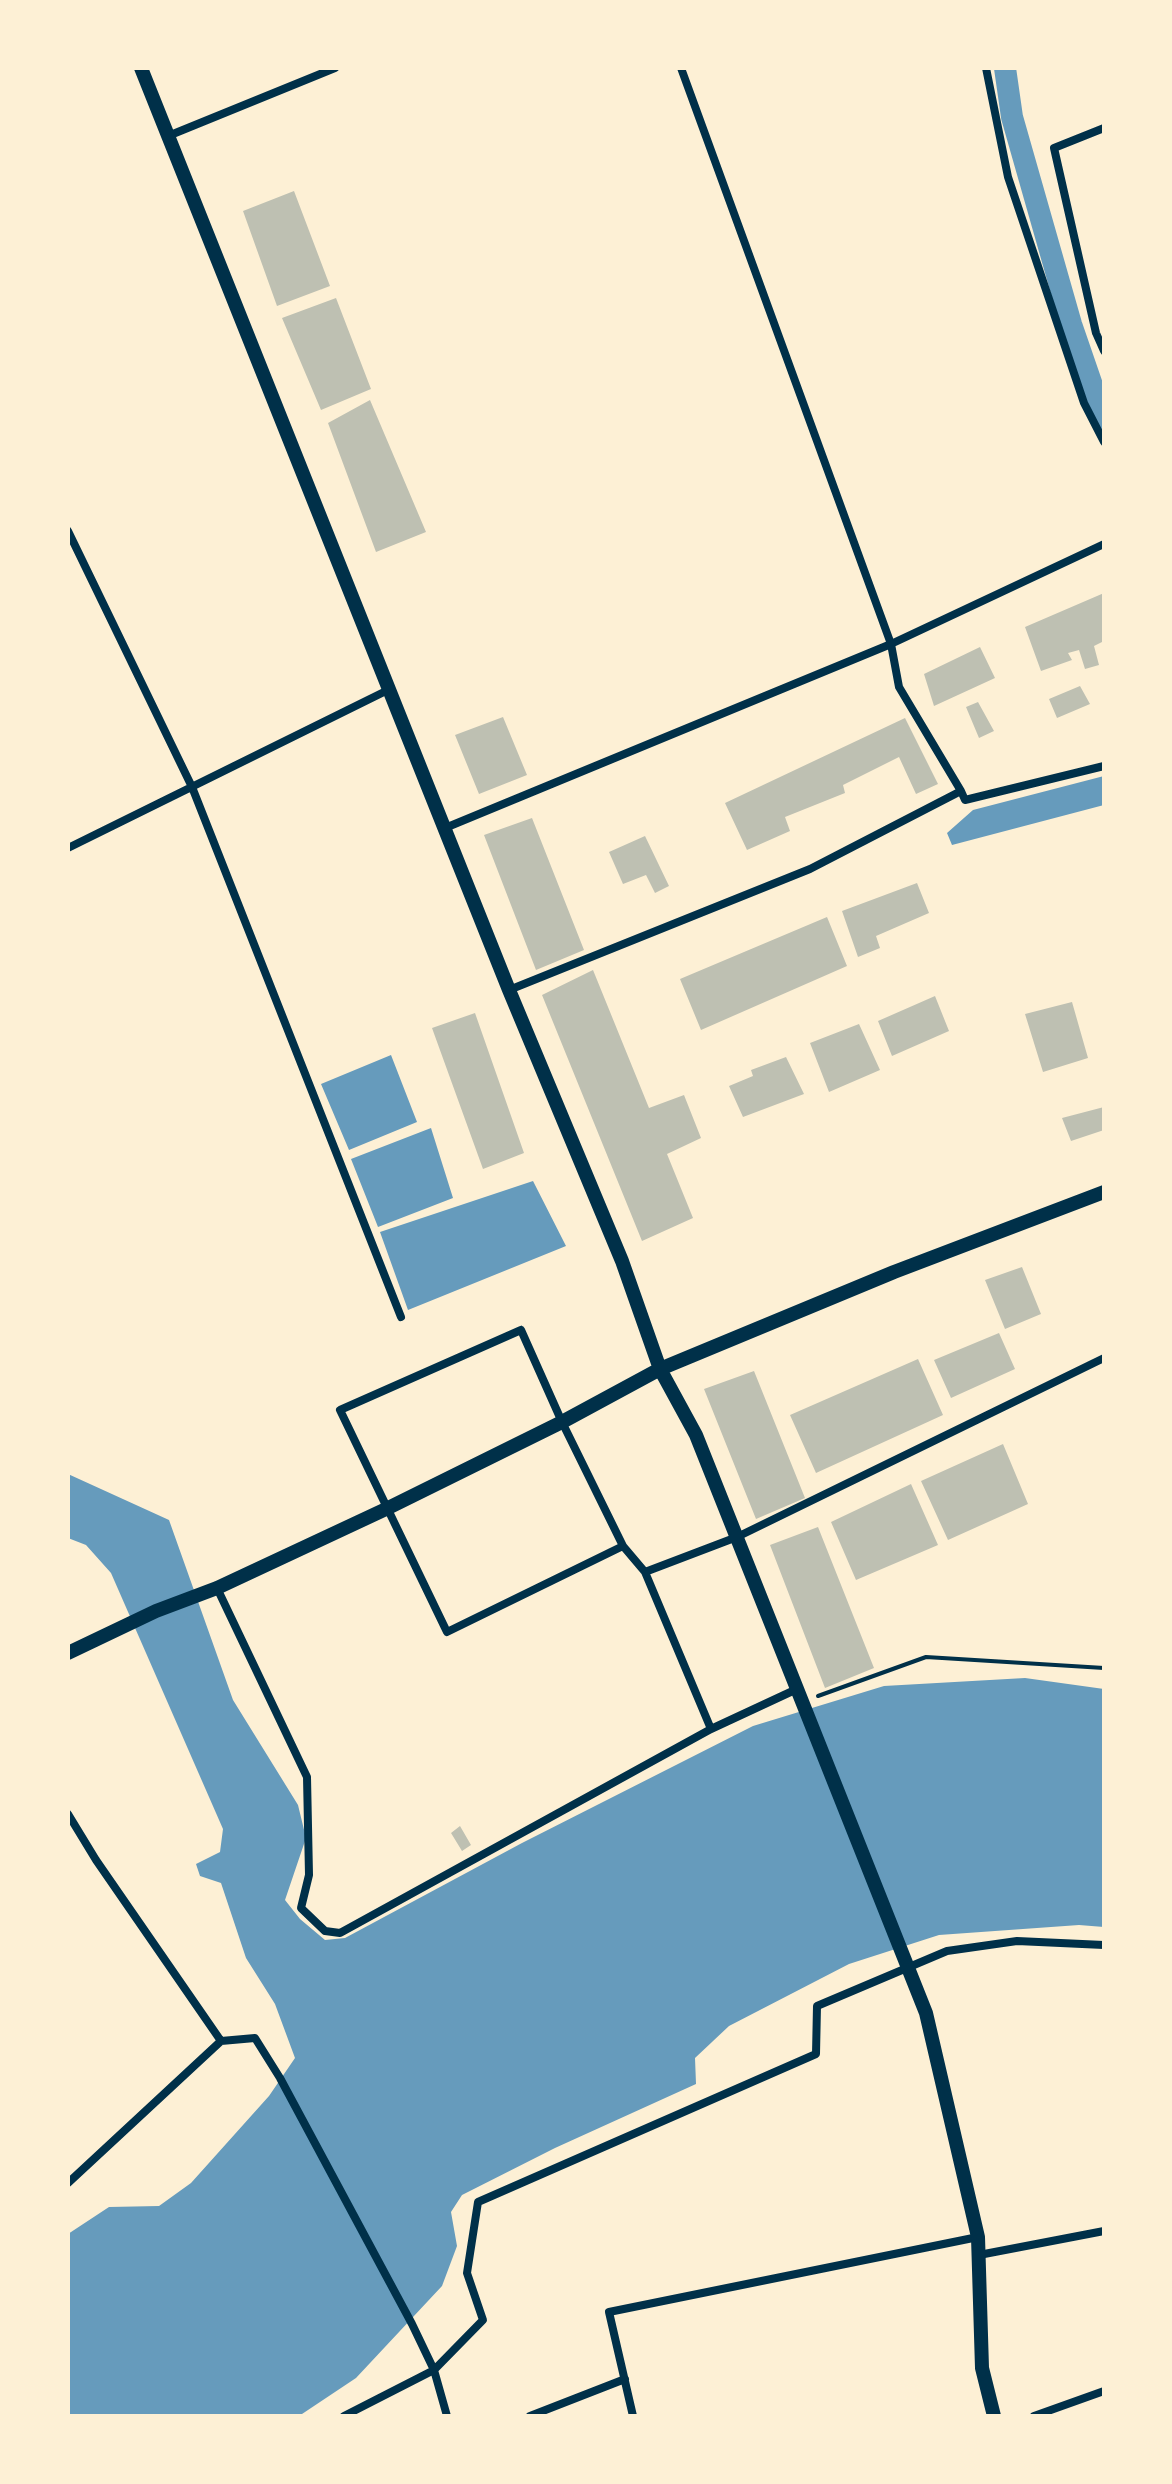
<!DOCTYPE html>
<style>
body{margin:0}
#map{position:relative;width:1172px;height:2484px;overflow:hidden;background:#fdf0d5;font-family:"PT Sans",sans-serif}
canvas{display:block}
.frame{position:absolute;inset:0;border:70px solid #fdf0d5;pointer-events:none}
</style>
<div id="map">
<canvas width="1172" height="2484"></canvas>
<div class="frame"></div>
</div>
<script>
const context = document.querySelector('canvas').getContext('2d');
context.lineJoin = 'round';
function paint(path, color) { context.fillStyle = color; context.fill(path, 'evenodd'); }
const toPath = rows => new Path2D(rows.map(r => 'M' + r).join(''));
function trace(path, color, width, dash) { context.strokeStyle = color; context.lineWidth = width; context.lineCap = dash ? 'butt' : 'round'; context.setLineDash(dash || []); context.stroke(path); }
const water = toPath([
 [1104,776,1104,805,952,845,947,833,973,810],
 [391,1055,417,1122,349,1150,321,1084],
 [431,1128,453,1198,378,1227,351,1159],
 [533,1181,566,1246,408,1310,380,1232],
 [68,1474,169,1520,233,1700,298,1805,306,1838,285,1900,300,1919,325,1940,345,1938,522,1843,753,1726,884,1686,1025,1678,1104,1689,1104,1927,1079,1925,939,1935,849,1964,729,2026,695,2058,696,2084,555,2148,462,2195,451,2212,457,2246,442,2286,356,2378,299,2416,68,2416,68,2234,109,2207,159,2206,191,2183,269,2096,295,2058,275,2004,246,1958,221,1883,200,1876,196,1864,220,1852,223,1829,111,1573,86,1545,68,1538]
]);
const canal = toPath([
 [1005,68,1012,117,1071,324,1104,420]
]);
const building = toPath([
 [294,191,330,286,277,306,243,211],
 [336,298,371,389,321,410,282,318],
 [370,400,426,532,376,552,328,423],
 [1104,593,1104,641,1094,646,1099,665,1085,669,1079,650,1068,653,1072,660,1041,671,1025,627],
 [980,647,995,678,934,706,924,674],
 [1080,686,1090,704,1057,718,1049,699],
 [978,702,994,731,979,738,966,707],
 [503,717,527,775,479,794,455,735],
 [905,718,938,784,916,794,899,757,843,785,845,793,785,817,790,831,747,850,725,803],
 [532,818,584,950,536,970,484,835],
 [645,836,669,886,655,893,646,875,623,884,609,852],
 [917,883,929,913,876,936,880,948,858,957,842,911],
 [827,917,847,966,701,1030,680,979],
 [593,970,649,1108,684,1095,701,1138,667,1154,693,1218,642,1241,542,995],
 [935,996,949,1031,892,1056,878,1021],
 [1072,1002,1088,1058,1043,1072,1025,1014],
 [475,1013,524,1153,483,1169,432,1028],
 [859,1024,880,1070,829,1092,810,1043],
 [786,1057,804,1094,743,1117,729,1086,753,1076,751,1070],
 [1104,1107,1104,1130,1071,1141,1062,1118],
 [1022,1267,1041,1314,1005,1329,985,1280],
 [999,1333,1015,1369,951,1398,934,1360],
 [918,1359,943,1415,816,1473,790,1415],
 [754,1371,805,1498,756,1519,704,1389],
 [1003,1444,1028,1504,948,1540,921,1481],
 [911,1484,938,1545,856,1580,831,1522],
 [818,1527,874,1668,825,1688,770,1545],
 [460,1826,471,1845,462,1851,451,1833]
]);
const path = toPath([
 [818,1696,926,1657,1104,1668]
]);
const minor = toPath([
 [986,68,1008,177,1084,403,1104,442],
 [1104,128,1054,148,1096,333,1104,351],
 [168,136,335,68],
 [68,531,192,787,401,1317],
 [961,791,965,800,1104,766],
 [445,828,891,644,1104,544],
 [68,848,388,690],
 [509,990,810,869,961,791,899,687,891,644,681,68],
 [521,1330,562,1422,623,1546,447,1632,340,1410,521,1330],
 [623,1546,645,1572],
 [217,1588,307,1777,309,1875,301,1908,325,1931,340,1933,711,1729],
 [797,1689,711,1729,645,1572,737,1537,1104,1358],
 [68,1814,96,1860,221,2041,68,2183],
 [221,2041,255,2038,280,2078,412,2324,434,2370,447,2416],
 [979,2255,1104,2231],
 [344,2416,434,2370,483,2320,467,2273,478,2202,816,2054,817,2006,947,1951,1017,1941,1104,1945],
 [530,2416,625,2379],
 [633,2416,609,2312,978,2237],
 [1034,2416,1104,2391]
]);
const tertiary = toPath([
 [141,68,509,990,622,1261,660,1369,696,1435,926,2013,978,2237,982,2368,994,2416],
 [68,1653,156,1611,217,1588,386,1509,562,1422,660,1369,894,1272,1104,1192]
]);
paint(water, '#669bbc');
trace(canal, '#669bbc', 22);
paint(building, '#bec0b2');
trace(path, '#003049', 4);
trace(minor, '#003049', 8);
trace(tertiary, '#003049', 14);
</script>
